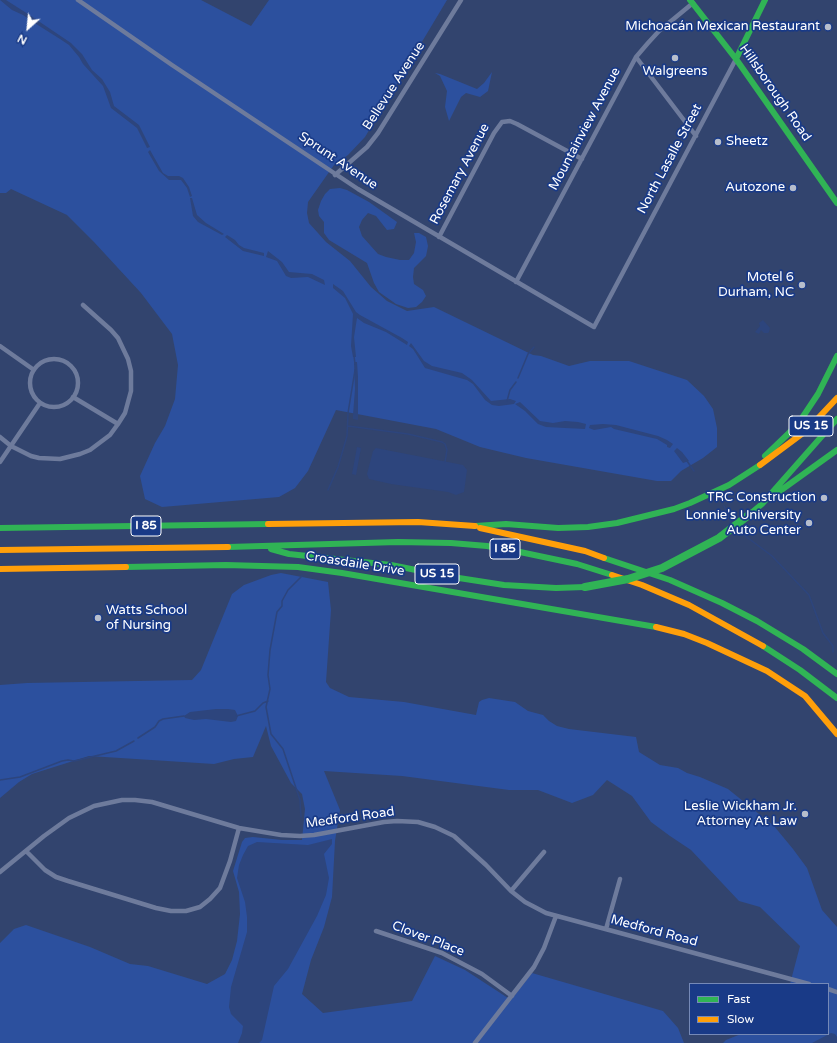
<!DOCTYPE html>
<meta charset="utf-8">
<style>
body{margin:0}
#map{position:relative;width:837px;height:1043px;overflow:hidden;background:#32446e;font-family:"Varela Round",sans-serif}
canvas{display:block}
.legend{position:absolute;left:689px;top:983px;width:140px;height:52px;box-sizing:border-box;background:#193a87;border:1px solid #7589b7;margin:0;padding:5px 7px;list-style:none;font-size:12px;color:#fff}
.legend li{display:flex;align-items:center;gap:8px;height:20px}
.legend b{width:20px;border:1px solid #7589b7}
.north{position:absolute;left:8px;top:8px;width:40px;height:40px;-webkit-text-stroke:3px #193a87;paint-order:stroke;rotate:207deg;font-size:11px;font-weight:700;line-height:16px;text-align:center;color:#fff}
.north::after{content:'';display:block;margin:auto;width:14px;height:18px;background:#fff;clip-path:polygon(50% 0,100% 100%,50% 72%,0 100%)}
</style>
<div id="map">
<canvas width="837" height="1043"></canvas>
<ul class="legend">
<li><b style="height:5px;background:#30b455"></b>Fast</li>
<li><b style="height:5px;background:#ff9f0a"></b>Slow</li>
</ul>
<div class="north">N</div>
</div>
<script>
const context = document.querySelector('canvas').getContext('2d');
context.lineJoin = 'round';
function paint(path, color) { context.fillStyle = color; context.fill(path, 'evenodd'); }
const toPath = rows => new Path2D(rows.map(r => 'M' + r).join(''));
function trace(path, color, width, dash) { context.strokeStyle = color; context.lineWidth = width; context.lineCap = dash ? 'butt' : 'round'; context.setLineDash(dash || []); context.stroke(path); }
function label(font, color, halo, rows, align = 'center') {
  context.font = font + ' "Varela Round",sans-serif'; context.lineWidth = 3.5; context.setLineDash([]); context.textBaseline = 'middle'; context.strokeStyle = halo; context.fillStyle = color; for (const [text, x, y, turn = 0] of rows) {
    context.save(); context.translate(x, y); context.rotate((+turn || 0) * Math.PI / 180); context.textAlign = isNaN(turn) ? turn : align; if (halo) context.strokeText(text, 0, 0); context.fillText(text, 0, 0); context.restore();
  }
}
const green = toPath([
 [0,0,201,0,251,26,269,0,447,0,365,137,348,155,334,165,308,202,307,213,309,223,326,242,350,261,371,287,387,301,407,311,434,307,533,355,541,356,569,366,590,361,629,361,687,380,704,396,713,409,717,428,717,447,703,458,681,471,671,481,657,481,526,458,480,447,436,429,336,410,308,471,295,488,279,497,162,507,145,499,140,476,155,443,165,426,175,399,178,365,172,334,141,293,94,242,67,215,11,189,6,193,0,193],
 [492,72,488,91,480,97,466,93,461,97,449,121,445,107,447,91,440,76,435,73,440,74,477,89,484,83],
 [340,188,347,190,369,202,397,222,394,229,387,230,376,216,368,213,362,220,359,227,362,236,378,254,386,257,400,260,409,260,414,253,416,242,414,233,419,233,426,237,428,246,426,256,414,268,413,277,414,284,423,290,426,296,422,302,416,307,408,308,396,304,379,292,374,283,367,263,329,240,324,233,324,222,319,216,318,210,321,201,325,194,330,189],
 [281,573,328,582,331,610,326,682,330,688,349,697,404,702,476,715,479,702,482,700,489,698,515,702,528,711,543,715,549,721,557,726,569,729,636,737,639,752,660,765,678,768,687,773,700,777,728,789,774,826,793,849,807,868,822,910,837,927,837,1043,723,1043,726,1040,741,1034,828,1034,828,984,790,984,800,946,760,907,739,901,691,850,670,836,651,822,632,796,607,780,593,795,572,803,538,790,509,790,402,776,324,771,340,810,335,841,332,897,324,927,311,960,302,994,323,1013,412,1001,435,956,465,970,511,1000,532,973,663,1011,678,1028,684,1043,0,1043,0,943,14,929,26,925,90,947,130,964,148,966,207,984,225,974,232,960,237,941,240,914,239,892,233,871,242,842,245,838,253,837,282,840,302,840,305,809,302,794,291,783,271,746,266,726,253,757,234,759,214,764,89,756,32,774,19,782,0,798,0,685,27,683,192,680,201,670,232,594,244,585,271,575]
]);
const water = toPath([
 [0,0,6,0,28,14,71,43,82,54,92,70,102,79,110,92,114,106,139,125,150,147,147,148,137,128,111,108,103,86,83,64,79,57,69,45,60,39,33,22,23,15,12,10],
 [150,150,163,173,168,176,179,176,183,178,189,187,192,196,190,197,187,188,181,180,169,180,159,171,148,152],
 [190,198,192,198,197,215,206,223,224,234,222,235,198,222,193,216],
 [227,235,235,240,239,245,244,248,264,253,264,256,243,251,225,237],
 [268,251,282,262,289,272,312,274,324,280,325,285,308,277,291,278,286,276,277,261,266,257],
 [333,284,343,291,356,312,360,315,402,338,408,342,407,345,386,332,364,323,357,318,354,337,356,357,353,357,351,346,353,314,345,298,333,288],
 [763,320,770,328,769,332,768,333,764,333,761,330,759,334,755,332,760,326,759,323],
 [411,343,424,361,432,366,462,373,472,380,491,401,510,399,516,401,514,404,499,406,492,405,485,400,473,384,467,380,425,368,413,349,409,346],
 [354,362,357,362,358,377,358,420,353,419,353,415,355,389],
 [520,402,540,421,553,423,565,421,578,422,586,424,585,429,546,427,538,424,525,411,515,404],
 [603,424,616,425,658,436,667,440,673,444,670,448,667,447,667,445,657,439,614,429,611,427,594,430,589,428,590,425],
 [357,447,361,448,356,475,352,474],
 [376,448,463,465,467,470,464,492,456,495,448,492,391,484,369,479,367,474,373,451],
 [677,448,682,452,689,461,683,463,674,451],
 [216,709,228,709,235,710,238,716,236,721,231,722,206,719,194,720,185,718,184,716,190,712],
 [332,839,332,844,324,854,329,878,326,895,317,916,288,969,274,986,262,1040,259,1043,238,1043,242,1033,243,1026,231,1014,229,1007,231,987,247,932,247,917,245,902,237,878,239,865,243,855,248,846,257,842,308,845],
 [831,1033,835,1034,837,1037,837,1043,792,1043,812,1043]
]);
const stream = toPath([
 [354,356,355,364],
 [518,378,528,354,534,347],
 [507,401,510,390,516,382],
 [348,426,408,434,442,442,445,444,447,450,445,462],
 [687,461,694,471],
 [328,490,338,467,347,436,348,413,355,370],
 [724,506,732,525],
 [736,529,772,556,809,595,823,633,833,646,833,652],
 [236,716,255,711,263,703,268,701],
 [138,738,155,727,159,721,163,719,184,716],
 [0,780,20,777,62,761,68,760,74,761,116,751,134,741],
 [301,817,300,800,283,749,271,734,266,707,270,689,268,675,270,650,277,612,282,606,282,601,288,590,302,576]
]);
const street = toPath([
 [78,0,172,65,358,189,594,327,736,59],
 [636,57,696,136],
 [335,175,367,147,378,133,461,0],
 [439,237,494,133,502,122,510,121,517,124,582,159],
 [516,282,636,57,648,43,659,31,693,3],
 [0,346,34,370],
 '30 383a24 24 0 1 1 48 0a24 24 0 1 1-48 0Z',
 [73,397,118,424],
 [0,437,11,446,31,456,39,458,60,459,80,454,90,450,110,435,118,424,125,413,131,391,131,371,128,359,118,338,111,330,83,305],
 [0,462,40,403],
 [26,851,45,870,56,877,68,881,156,908,171,911,186,911,200,907,210,899,220,888,230,861,239,828],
 [0,872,44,836,69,818,94,806,122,800,135,800,152,802,239,828,281,835,300,836,314,835,384,822,397,821,418,822,435,827,454,836,486,865,511,891,525,902,546,913,809,984],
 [511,891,544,852],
 [606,929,620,879],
 [376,931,442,953,482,974,512,996],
 [828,989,837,992],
 [475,1043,534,967,544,948,556,916]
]);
const fast = toPath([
 [690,0,736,59,837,203],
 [736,59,765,0],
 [765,456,789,433,802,418,818,394,837,356],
 [773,496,837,450],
 [750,514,762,504,837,419],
 [475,526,506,524,558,528,588,527,617,523,674,509,690,503,729,485,760,465],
 [0,528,268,524],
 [228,547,398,542,451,543,487,546,520,552,577,564,612,575],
 [271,549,289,554,391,565,446,576,504,585,556,588,585,587],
 [604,558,670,580,722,603,757,621,803,649,837,674],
 [126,567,226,565,298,567,342,573,656,627],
 [763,646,800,670,837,698]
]);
const slow = toPath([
 [760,465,807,430,837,398],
 [268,524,418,522,475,526],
 [480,528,585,551,604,558],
 [0,550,228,547],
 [0,569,126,567],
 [612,575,642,585,689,605,763,646],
 [656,627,684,634,707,643,767,671,805,696,837,734]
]);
const fastBridge = toPath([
 [585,587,628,579,662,568,719,538,750,514]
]);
const markers = [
 [828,27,4,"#b7becc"],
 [675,58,4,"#b7becc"],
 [718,142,4,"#b7becc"],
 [793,188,4,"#b7becc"],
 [802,285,4,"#b7becc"],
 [824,498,4,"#b7becc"],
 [809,523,4,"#b7becc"],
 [98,618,4,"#b7becc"],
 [805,814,4,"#b7becc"]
];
const shields = [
 [811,426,44],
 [146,526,30],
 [505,549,30],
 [437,574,44]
];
const shieldNames = [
 ["US 15",811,426],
 ["I 85",146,526],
 ["I 85",505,549],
 ["US 15",437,574]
];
const poiNames = [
 ["Michoacán Mexican Restaurant",820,27],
 ["Walgreens",675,72,"center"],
 ["Sheetz",726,142,"left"],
 ["Autozone",785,188],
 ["Motel 6",794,278],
 ["Durham, NC",794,293],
 ["TRC Construction",816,498],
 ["Lonnie's University",801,516],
 ["Auto Center",801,531],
 ["Watts School",106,611,"left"],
 ["of Nursing",106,626,"left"],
 ["Leslie Wickham Jr.",797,807],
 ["Attorney At Law",797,822]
];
const streetNames = [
 ["Bellevue Avenue",394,86,-57],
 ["Hillsborough Road",775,93,55],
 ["Mountainview Avenue",585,129,-62],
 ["North Lasalle Street",670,159,-62],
 ["Sprunt Avenue",338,161,34],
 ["Rosemary Avenue",460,174,-62],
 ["Croasdaile Drive",355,564,9],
 ["Medford Road",350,818,-8],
 ["Medford Road",654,931,15],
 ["Clover Place",428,939,21]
];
paint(green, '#2c509e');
paint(water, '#2d457d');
trace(stream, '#2d457d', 1.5);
trace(street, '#6e7b9c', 4.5);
trace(fast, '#30b455', 6);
trace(slow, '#ff9f0a', 6);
trace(fastBridge, '#30b455', 8);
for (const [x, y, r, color] of markers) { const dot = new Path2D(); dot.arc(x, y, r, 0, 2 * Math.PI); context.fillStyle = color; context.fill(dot); trace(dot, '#193a87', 1.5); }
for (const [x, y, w] of shields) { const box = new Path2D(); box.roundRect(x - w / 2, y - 10, w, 20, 3); context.fillStyle = '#193a87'; context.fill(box); trace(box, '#fff', 1); }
label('bold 12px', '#fff', null, shieldNames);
label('13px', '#fff', '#193a87', poiNames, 'right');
label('13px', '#fff', '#193a87', streetNames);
</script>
